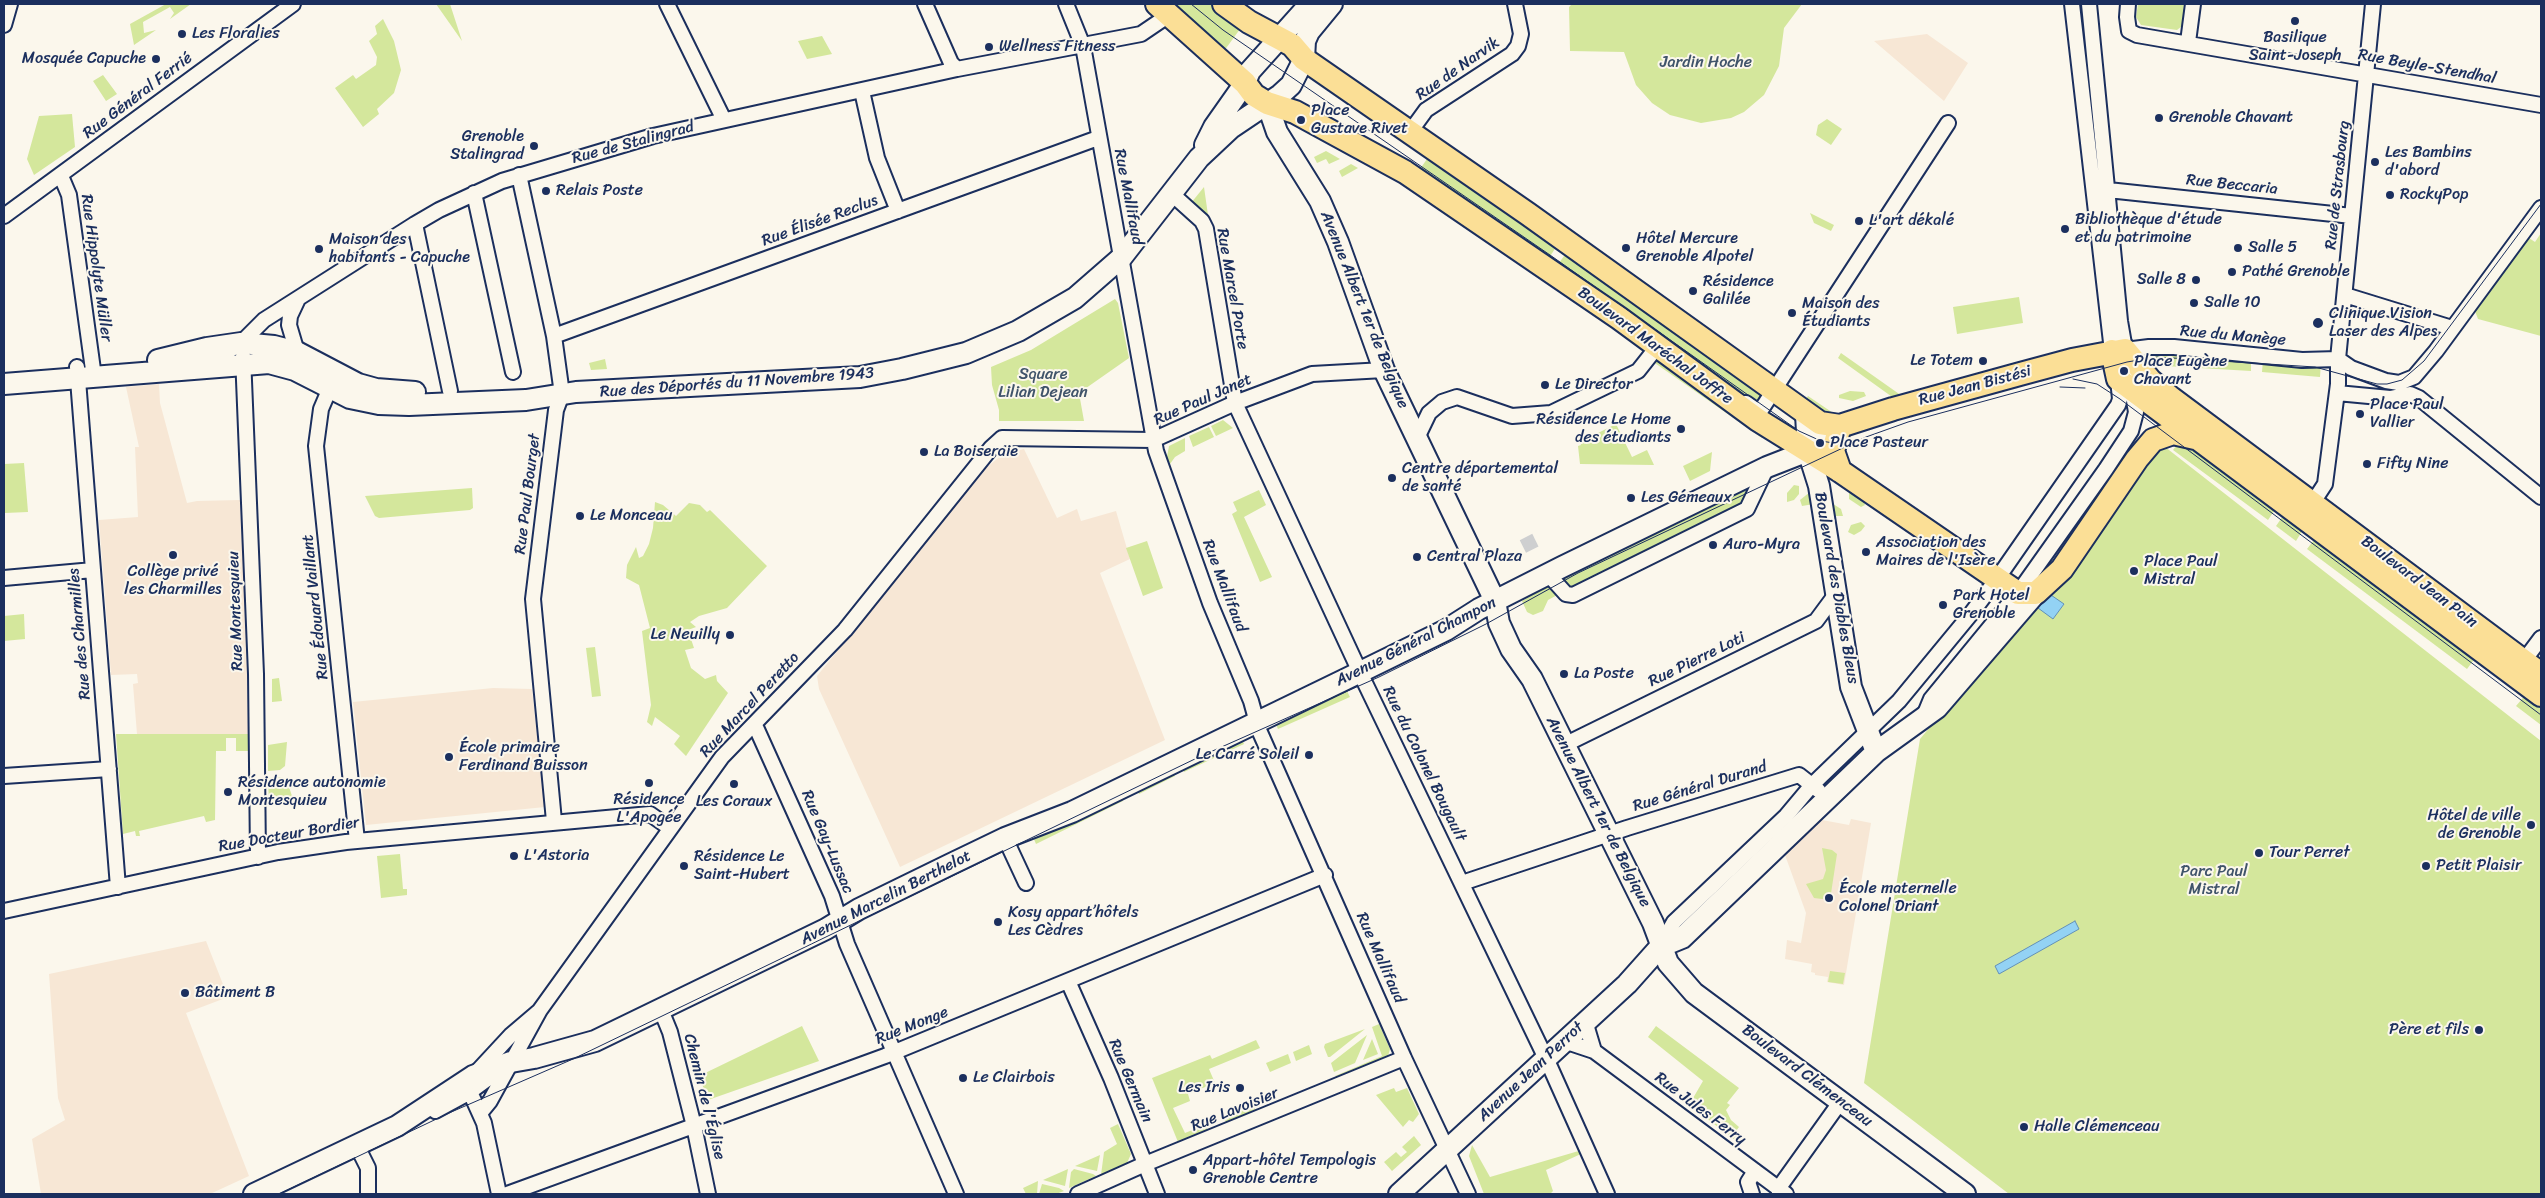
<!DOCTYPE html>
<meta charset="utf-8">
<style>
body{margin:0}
#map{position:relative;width:2545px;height:1198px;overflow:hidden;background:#fbf7ec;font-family:Sriracha,sans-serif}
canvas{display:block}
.frame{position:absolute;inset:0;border:5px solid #1b2f5e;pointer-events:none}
</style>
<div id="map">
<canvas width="2545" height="1198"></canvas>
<div class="frame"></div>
</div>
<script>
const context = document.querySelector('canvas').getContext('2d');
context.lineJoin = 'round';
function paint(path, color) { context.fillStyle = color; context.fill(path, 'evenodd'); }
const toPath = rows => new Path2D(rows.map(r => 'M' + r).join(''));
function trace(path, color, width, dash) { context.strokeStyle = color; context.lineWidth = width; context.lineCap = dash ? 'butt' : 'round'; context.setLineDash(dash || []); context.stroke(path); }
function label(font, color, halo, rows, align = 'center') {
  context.font = font + ' Sriracha,sans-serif'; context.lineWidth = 4; context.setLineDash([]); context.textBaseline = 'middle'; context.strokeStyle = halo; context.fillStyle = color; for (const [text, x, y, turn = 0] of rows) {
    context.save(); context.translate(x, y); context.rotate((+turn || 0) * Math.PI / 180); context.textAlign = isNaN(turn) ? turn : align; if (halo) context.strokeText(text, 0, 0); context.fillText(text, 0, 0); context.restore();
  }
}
const built = toPath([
 [1927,34,1968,63,1944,101,1874,41],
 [159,384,160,403,187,503,197,501,240,500,247,639,248,734,137,734,133,684,138,683,137,674,111,675,99,520,138,517,135,447,139,447,126,387],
 [1024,449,1057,518,1077,509,1081,521,1116,511,1130,559,1100,573,1165,740,900,867,819,689,817,676,986,468,1003,454],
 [493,688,532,689,545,807,366,825,353,702],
 [1851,819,1871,823,1844,985,1827,982,1828,977,1815,975,1815,973,1811,972,1812,964,1785,959,1787,940,1801,943,1806,913,1785,855,1822,820,1849,825],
 [206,941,228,997,186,1013,249,1176,210,1194,41,1194,32,1139,65,1120,58,1098,49,974]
]);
const green = toPath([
 [166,4,191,4,170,19,174,13,170,7,143,22,144,33,156,30,134,45,130,24],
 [436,4,450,4,462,41],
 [1172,4,1215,4,1243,25,1224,51],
 [1572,4,1802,4,1784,28,1779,66,1764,95,1744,112,1731,118,1701,123,1670,115,1652,103,1636,85,1624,52,1570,51,1569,7],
 [2138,4,2184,4,2182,26,2177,30,2141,25,2136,17],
 [383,19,394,41,401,70,394,93,377,109,379,114,363,127,335,88,353,75,356,79,376,65,377,57,369,41,377,34,375,26],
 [822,36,832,54,807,59,798,41],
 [103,75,117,94,106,101,93,81],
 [72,114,75,147,34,175,27,159,39,116],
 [1827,119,1842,129,1831,145,1816,135,1818,125],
 [1326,151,1340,159,1329,164,1326,159,1317,163,1314,157],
 [1429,156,1558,244,1547,261,1418,172],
 [1351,164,1358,168,1342,177,1339,171],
 [1204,187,1208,215,1207,216,1191,203],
 [1810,213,1834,225,1831,231,1814,223],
 [2541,233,2541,336,2478,319,2475,311,2529,238,2535,242],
 [1567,252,1765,393,1757,405,1556,267],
 [2019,297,2023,323,1957,334,1953,307],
 [1115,299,1118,303,1129,358,1079,393,1084,421,999,421,999,410,992,385,991,367,1031,350],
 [2148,350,2251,358,2251,371,2165,366],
 [1841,353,1902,396,1895,399,1838,358],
 [1658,358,1765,433,1762,438,1652,361],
 [605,359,607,369,591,370,589,363],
 [2263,360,2321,362,2320,377,2262,372],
 [1850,391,1864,392,1866,396,1853,401,1839,398,1839,395],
 [1808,396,1839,417,1834,418,1803,403],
 [1223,420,1233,428,1216,436,1211,426],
 [1616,424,1632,457,1647,450,1654,465,1580,464,1578,446,1581,445,1580,442],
 [1209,427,1214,437,1193,447,1189,436],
 [1185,438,1185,451,1175,457,1170,464,1167,457,1169,446],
 [2181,440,2278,505,2268,520,2173,450],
 [2160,443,2541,741,2541,1194,2009,1194,1864,1083,1920,739,2040,595],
 [1712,452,1710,471,1690,481,1683,466],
 [24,463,28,512,5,513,4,464],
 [1755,484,1745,504,1569,588,1558,579],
 [1794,485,1799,486,1799,494,1794,500,1787,502,1787,493],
 [472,488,473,508,470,510,379,518,375,516,365,496],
 [1849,488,1859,493,1865,505,1861,507,1849,499],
 [1259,490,1266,505,1244,517,1272,577,1260,582,1232,514,1237,511,1233,502],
 [1810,492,1814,504,1802,506,1800,500],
 [655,502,663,505,676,516,689,503,700,505,707,512,710,510,767,566,727,608,699,616,690,622,696,627,688,630,694,648,685,650,691,668,705,679,716,675,717,681,728,693,686,756,674,744,680,736,655,717,652,726,647,722,651,705,642,631,650,628,639,585,626,578,627,565,636,547,639,558,643,556,649,544,653,528],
 [1830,502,1841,509,1843,516,1836,516,1833,519],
 [2285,513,2304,528,2296,541,2276,526],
 [1630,521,1634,528,1551,568,1548,561],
 [1861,522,1865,526,1861,531,1854,535,1848,532,1851,525],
 [2317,536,2472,657,2473,661,2467,669,2307,549],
 [1147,541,1163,588,1143,596,1126,548],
 [1551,584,1561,593,1548,600,1543,611,1533,615,1527,612,1532,609,1527,612,1522,601],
 [24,614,25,639,4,641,4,616],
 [595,647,601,696,592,697,586,648],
 [279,678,282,701,272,702,272,679],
 [1344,685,1350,697,1278,729,1273,718],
 [2527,693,2541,704,2541,725,2516,706],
 [116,734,248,734,248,751,236,751,236,738,226,738,226,751,216,751,215,820,206,822,204,816,139,831,140,836,136,836,135,831,123,834],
 [1240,734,1244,744,1184,772,1180,763],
 [287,742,285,766,280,770,268,771,268,745],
 [1171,767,1175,776,1139,794,1134,785],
 [282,777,287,781,294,802,269,805,268,778],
 [1119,792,1123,801,1036,844,1031,832],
 [1822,848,1832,850,1837,854,1830,900,1814,898,1806,884,1823,879,1826,870],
 [400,854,403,889,407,889,407,895,381,898,377,856],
 [1830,971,1845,973,1843,984,1828,982],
 [1379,1024,1390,1049,1388,1056,1336,1077,1335,1076,1382,1056,1372,1027],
 [802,1026,819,1061,708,1100,699,1076],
 [1656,1026,1739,1088,1727,1103,1730,1105,1726,1110,1731,1120,1739,1127,1736,1131,1744,1137,1739,1143,1689,1105,1703,1081,1648,1037],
 [1365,1029,1330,1057,1328,1057,1324,1047,1325,1044],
 [1367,1035,1355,1063,1334,1072,1331,1063],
 [1372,1039,1378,1054,1363,1060],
 [1256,1040,1260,1048,1209,1069,1215,1083,1188,1094,1190,1101,1173,1108,1185,1133,1205,1125,1208,1130,1178,1142,1152,1078,1210,1055,1212,1059],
 [1309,1045,1312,1054,1296,1061,1293,1052],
 [1288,1054,1291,1063,1270,1072,1266,1063],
 [1394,1088,1396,1092,1407,1088,1419,1114,1413,1122,1409,1120,1403,1127,1376,1095],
 [1254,1105,1255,1110,1226,1123,1224,1117],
 [1118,1124,1131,1154,1127,1163,1101,1175,1104,1152,1117,1144,1110,1128],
 [1414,1136,1421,1145,1392,1171,1384,1162,1396,1152,1401,1157,1407,1152,1402,1147],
 [1472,1145,1490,1177,1582,1150,1583,1153,1546,1170,1553,1191,1550,1194,1484,1194,1469,1156],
 [1100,1155,1097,1171,1075,1166],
 [1068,1169,1065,1186,1043,1180],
 [1074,1169,1093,1174,1096,1176,1069,1188,1071,1172],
 [1038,1181,1037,1194,1026,1194,1023,1188],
 [1042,1184,1059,1188,1064,1191,1056,1194,1039,1194]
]);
const water = toPath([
 [2048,593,2064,604,2053,619,2038,608,2048,593],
 [2075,921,2079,929,1999,974,1995,966,2075,921]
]);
const streetTunnel = toPath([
 [1526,537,1535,555]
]);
const street = toPath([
 [667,4,724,120],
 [925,4,951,63,957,69],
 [1066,4,1083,46,1156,451,1210,603,1251,701,1259,730,1404,1058,1468,1194],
 [2072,4,2112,351],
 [2128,4,2127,17,2129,31,2137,35,2541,105],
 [4,25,10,4],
 [2188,42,2193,4],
 [862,91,877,158,898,211],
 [1410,132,1426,110,1512,54,1518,46,1521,34,1515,4],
 [519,175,554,336,562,394,556,410,533,599,554,821],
 [61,176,69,195,94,377],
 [2108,190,2352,216],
 [474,193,513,372],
 [1172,194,1202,221,1206,229,1235,403,1365,683,1551,1069,1607,1194],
 [4,216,293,4],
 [415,224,450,391],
 [2345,295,2452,328],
 [554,336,1098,138],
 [2125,350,2149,347,2174,347,2302,360,2338,359],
 [297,352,289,325,290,316,298,299],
 [243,356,256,674,258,857],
 [2338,359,2351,368,2386,381,2399,383,2414,377,2436,351,2541,208],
 [205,366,241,343,264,320,415,224,439,210,502,181,653,136,957,69,1141,34,1169,15],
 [77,367,118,887],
 [336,383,327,395,321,409,316,446,357,841],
 [2337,393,2390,398,2410,394,2419,398,2541,497],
 [1746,403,1756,410,1761,410,1948,123],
 [1417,438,1429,413,1442,402,1457,397,1512,416,1551,413,1638,371,1657,347],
 [2308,510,2325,484,2338,384,2338,359,2373,4],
 [1548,574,1566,594,1573,595,1747,509,1767,467],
 [4,578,93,570],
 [2520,666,2541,638],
 [1924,716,1931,699,2018,593,2106,469,2131,431,2136,412,2120,321,2089,4],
 [755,725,832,896,847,944,956,1194],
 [1564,745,1816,621,1836,594],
 [4,776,109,769],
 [1005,838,1026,883],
 [1462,883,1627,828,1799,775,1818,790],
 [4,911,278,852,346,842,650,814,670,828],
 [1660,947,1674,922,1786,816,1812,785,1899,701,1970,615,1997,579,2118,405,2120,399,2118,379],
 [1068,981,1111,1078,1157,1194],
 [661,1010,670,1032,694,1126,708,1194],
 [1585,1021,1594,1051],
 [1564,1041,1594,1051,1786,1194],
 [435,1111,470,1092,497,1072],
 [481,1112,490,1101,540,1010,722,757,845,630,991,448,1002,438,1153,440,1235,403,1312,374,1384,370],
 [357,1146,368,1168,368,1194],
 [1778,1189,1841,1101],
 [499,1194,484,1123,470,1092,473,1076,511,1035,538,1012],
 [507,1194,885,1056,1325,875],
 [1078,1194,1145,1164,1404,1058],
 [1752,1194,1748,1182,1755,1171]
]);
const secondary = toPath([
 [1267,103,1277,132,1320,201,1338,242,1384,370,1495,601,1499,623,1511,649,1532,679,1653,923,1668,963,1694,993,1965,1194],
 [1205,145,1214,127,1245,83,1250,71,1310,4],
 [158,360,207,348,241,343,274,346,297,352,358,384,376,389,415,392],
 [4,384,269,363,295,370,350,398,379,404,409,405,526,400,576,392,860,377,902,369,966,353,1018,331,1075,298,1122,257,1199,158,1231,128,1280,95,1291,85,1304,59,1305,41,1309,32,1332,4],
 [1806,414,1808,451,1819,486,1851,687,1876,752],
 [254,1194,397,1126,473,1076,511,1062,534,1058,595,1041,826,929,859,909,949,865,1005,838,1072,812,1346,679,1446,630,1479,609,1562,567,1767,467,1808,451,1840,426],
 [1399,1194,1627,984,1660,947,1682,938,1876,752,1937,708,2036,593]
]);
const primary = toPath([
 [1157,4,1245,83,1254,95,1267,103,1295,112,1405,172,1619,318,1758,420,1840,471,2018,593,2036,593,2062,569,2137,459,2153,440,2173,433,2195,438],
 [1224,4,1249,22,1292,45,1304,59,1528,214,1820,423,1840,426,1893,409,2020,374,2072,360,2125,350,2150,380,2171,398,2541,674],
 [2112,351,2118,379,2541,695],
 [1840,426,1833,451,1840,471]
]);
const tram = toPath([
 [1191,4,1223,30,1550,255,1799,431,1821,441,1846,445],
 [2073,379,2097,384,2120,399,2541,715],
 [2060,387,2085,388],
 [279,1194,449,1113,573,1059,1199,757,1379,677,1486,624,1578,573,1866,437,1908,422,2127,362,2157,357,2315,367,2377,384,2387,384,2402,380,2424,361,2541,204]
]);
const markers = [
 [2295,21,5,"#1b2f5e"],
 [182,34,5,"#1b2f5e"],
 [989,47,5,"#1b2f5e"],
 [156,59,5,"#1b2f5e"],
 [2159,118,5,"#1b2f5e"],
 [1301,120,5,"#1b2f5e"],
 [534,146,5,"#1b2f5e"],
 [2375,162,5,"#1b2f5e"],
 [546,191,5,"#1b2f5e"],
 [2390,195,5,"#1b2f5e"],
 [1859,221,5,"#1b2f5e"],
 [2065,229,5,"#1b2f5e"],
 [1626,248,5,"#1b2f5e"],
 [2238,248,5,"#1b2f5e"],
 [319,249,5,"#1b2f5e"],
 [2232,272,5,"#1b2f5e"],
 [2196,280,5,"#1b2f5e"],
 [1693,291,5,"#1b2f5e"],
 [2194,303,5,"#1b2f5e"],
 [1792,313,5,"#1b2f5e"],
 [2318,323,6,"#1b2f5e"],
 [1983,361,5,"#1b2f5e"],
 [2124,371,5,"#1b2f5e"],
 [1545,385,5,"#1b2f5e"],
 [2360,414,5,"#1b2f5e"],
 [1681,429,5,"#1b2f5e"],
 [1820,443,5,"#1b2f5e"],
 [924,452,5,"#1b2f5e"],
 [2367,464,5,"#1b2f5e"],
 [1392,478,5,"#1b2f5e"],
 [1631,498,5,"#1b2f5e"],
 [580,516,5,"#1b2f5e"],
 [1713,545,5,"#1b2f5e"],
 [1866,552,5,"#1b2f5e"],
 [173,555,5,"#1b2f5e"],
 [1417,557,5,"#1b2f5e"],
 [2134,571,5,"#1b2f5e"],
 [1943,605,5,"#1b2f5e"],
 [730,635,5,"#1b2f5e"],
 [1564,674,5,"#1b2f5e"],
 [1309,755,5,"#1b2f5e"],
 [449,757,5,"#1b2f5e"],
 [649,783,5,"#1b2f5e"],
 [734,784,5,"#1b2f5e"],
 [228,792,5,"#1b2f5e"],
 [2531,825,5,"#1b2f5e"],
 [2259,853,5,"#1b2f5e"],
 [514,856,5,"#1b2f5e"],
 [684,866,5,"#1b2f5e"],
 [2426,866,5,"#1b2f5e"],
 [1829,898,5,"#1b2f5e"],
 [998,922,5,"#1b2f5e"],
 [185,993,5,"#1b2f5e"],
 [2479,1030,5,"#1b2f5e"],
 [963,1078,5,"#1b2f5e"],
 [1240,1088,5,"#1b2f5e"],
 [2024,1127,5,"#1b2f5e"],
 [1193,1170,5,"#1b2f5e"]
];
const poiNames = [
 ["Les Floralies",192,34],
 ["Basilique",2295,38,"center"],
 ["Saint-Joseph",2295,56,"center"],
 ["Wellness Fitness",999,47],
 ["Mosquée Capuche",146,59,"right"],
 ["Place",1311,111],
 ["Gustave Rivet",1311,129],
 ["Grenoble Chavant",2169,118],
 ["Grenoble",524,137,"right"],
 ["Stalingrad",524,155,"right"],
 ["Les Bambins",2385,153],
 ["d'abord",2385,171],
 ["Relais Poste",556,191],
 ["RockyPop",2400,195],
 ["Bibliothèque d'étude",2075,220],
 ["et du patrimoine",2075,238],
 ["L'art dékalé",1869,221],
 ["Hôtel Mercure",1636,239],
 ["Grenoble Alpotel",1636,257],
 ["Maison des",329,240],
 ["habitants - Capuche",329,258],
 ["Salle 5",2248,248],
 ["Pathé Grenoble",2242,272],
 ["Salle 8",2186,280,"right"],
 ["Résidence",1703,282],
 ["Galilée",1703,300],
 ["Salle 10",2204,303],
 ["Maison des",1802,304],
 ["Étudiants",1802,322],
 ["Clinique Vision",2329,314],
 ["Laser des Alpes",2329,332],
 ["Le Totem",1973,361,"right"],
 ["Place Eugène",2134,362],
 ["Chavant",2134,380],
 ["Le Director",1555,385],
 ["Place Paul",2370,405],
 ["Vallier",2370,423],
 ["Résidence Le Home",1671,420,"right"],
 ["des étudiants",1671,438,"right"],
 ["Place Pasteur",1830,443],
 ["La Boiseraie",934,452],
 ["Fifty Nine",2377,464],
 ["Centre départemental",1402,469],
 ["de santé",1402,487],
 ["Les Gémeaux",1641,498],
 ["Le Monceau",590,516],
 ["Association des",1876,543],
 ["Maires de l'Isère",1876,561],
 ["Auro-Myra",1723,545],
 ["Central Plaza",1427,557],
 ["Place Paul",2144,562],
 ["Mistral",2144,580],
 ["Collège privé",173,572,"center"],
 ["les Charmilles",173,590,"center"],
 ["Park Hotel",1953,596],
 ["Grenoble",1953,614],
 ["Le Neuilly",720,635,"right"],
 ["La Poste",1574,674],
 ["École primaire",459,748],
 ["Ferdinand Buisson",459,766],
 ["Le Carré Soleil",1299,755,"right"],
 ["Résidence autonomie",238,783],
 ["Montesquieu",238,801],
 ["Résidence",649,800,"center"],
 ["L'Apogée",649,818,"center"],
 ["Les Coraux",734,802,"center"],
 ["Hôtel de ville",2521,816,"right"],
 ["de Grenoble",2521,834,"right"],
 ["Tour Perret",2269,853],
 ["L'Astoria",524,856],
 ["Résidence Le",694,857],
 ["Saint-Hubert",694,875],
 ["Petit Plaisir",2436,866],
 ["École maternelle",1839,889],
 ["Colonel Driant",1839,907],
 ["Kosy appart’hôtels",1008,913],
 ["Les Cèdres",1008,931],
 ["Bâtiment B",195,993],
 ["Père et fils",2469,1030,"right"],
 ["Le Clairbois",973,1078],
 ["Les Iris",1230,1088,"right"],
 ["Halle Clémenceau",2034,1127],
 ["Appart-hôtel Tempologis",1203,1161],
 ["Grenoble Centre",1203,1179]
];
const parkNames = [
 ["Jardin Hoche",1706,63],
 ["Square",1043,375],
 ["Lilian Dejean",1043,393],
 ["Parc Paul",2214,872],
 ["Mistral",2214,890]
];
const streetNames = [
 ["Rue Beyle-Stendhal",2427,67,10],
 ["Rue de Narvik",1458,69,-35],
 ["Rue Général Ferrié",138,96,-37],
 ["Rue de Stalingrad",633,143,-15],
 ["Rue Beccaria",2232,185,6],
 ["Rue de Strasbourg",2338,185,-84],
 ["Rue Mallifaud",1128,197,79],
 ["Rue Élisée Reclus",820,221,-20],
 ["Rue Hippolyte Müller",96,268,82],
 ["Rue Marcel Porte",1232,289,80],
 ["Avenue Albert 1er de Belgique",1364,310,68],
 ["Rue du Manège",2233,336,5],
 ["Boulevard Maréchal Joffre",1655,346,36],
 ["Rue des Déportés du 11 Novembre 1943",737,383,-4],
 ["Rue Jean Bistési",1975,386,-15],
 ["Rue Paul Janet",1203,400,-24],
 ["Rue Paul Bourget",528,494,-83],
 ["Boulevard Jean Pain",2419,582,37],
 ["Rue Mallifaud",1224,586,69],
 ["Boulevard des Diables Bleus",1836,588,80],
 ["Rue Édouard Vaillant",316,607,-96],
 ["Rue Montesquieu",236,611,-92],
 ["Rue des Charmilles",80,634,-95],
 ["Avenue Général Champon",1416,642,-27],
 ["Rue Pierre Loti",1697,660,-26],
 ["Rue Marcel Peretto",750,705,-47],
 ["Rue du Colonel Bougault",1424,764,64],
 ["Rue Général Durand",1700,787,-17],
 ["Avenue Albert 1er de Belgique",1598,812,63],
 ["Rue Docteur Bordier",289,835,-10],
 ["Rue Gay-Lussac",827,842,67],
 ["Avenue Marcelin Berthelot",886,898,-27],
 ["Rue Mallifaud",1380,958,66],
 ["Rue Monge",912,1026,-22],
 ["Avenue Jean Perrot",1531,1072,-43],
 ["Boulevard Clémenceau",1807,1076,37],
 ["Rue Germain",1130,1081,67],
 ["Chemin de l'Église",704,1097,76],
 ["Rue Jules Ferry",1700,1109,37],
 ["Rue Lavoisier",1235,1110,-22]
];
paint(built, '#f7e7d5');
paint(green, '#d4e79c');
paint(water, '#93d2f4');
trace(water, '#6391b8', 1);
trace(streetTunnel, '#cecfd0', 14, [14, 7]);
trace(street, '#1b2f5e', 18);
trace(secondary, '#1b2f5e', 24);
trace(primary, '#1b2f5e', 26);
trace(street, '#fbf7ec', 14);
trace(secondary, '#fbf7ec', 20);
trace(primary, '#fbdf96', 22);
trace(tram, '#1b2f5e', 1);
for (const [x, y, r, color] of markers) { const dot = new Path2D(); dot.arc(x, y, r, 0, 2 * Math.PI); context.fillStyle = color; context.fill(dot); trace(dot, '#fbf7ec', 2); }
label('16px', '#1b2f5e', '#fbf7ec', poiNames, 'left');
label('16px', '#40546a', '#fbf7ec', parkNames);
label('16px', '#1b2f5e', '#fbf7ec', streetNames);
</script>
